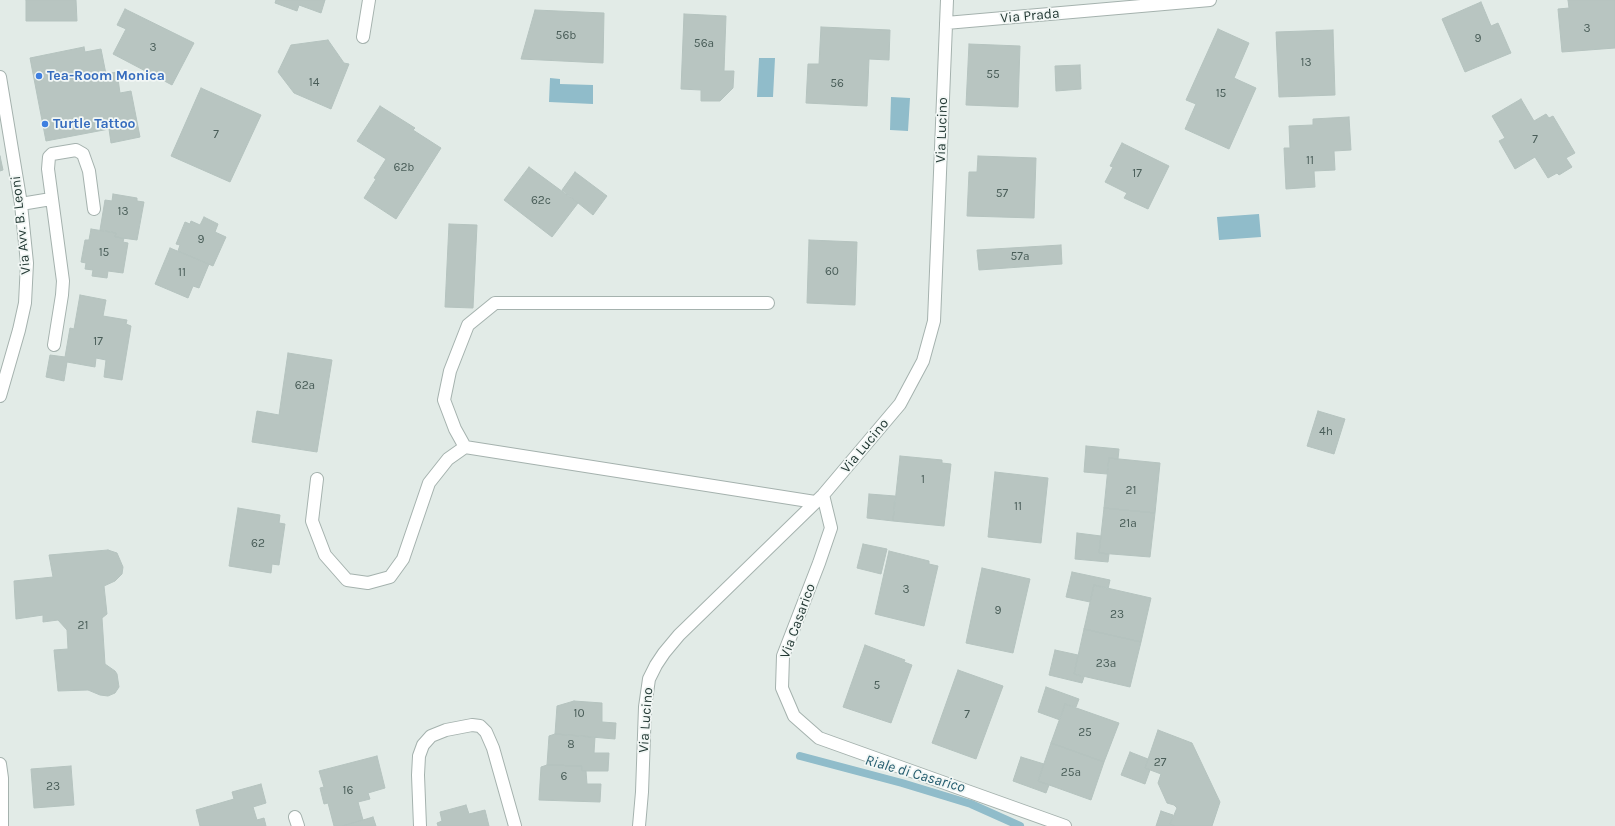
<!DOCTYPE html>
<style>
body{margin:0}
canvas{display:block;background:#e2ebe7}
</style>
<canvas width="1615" height="826"></canvas>
<script>
const context = document.querySelector('canvas').getContext('2d');
context.lineJoin = 'round';
function paint(path, color) { context.fillStyle = color; context.fill(path, 'evenodd'); }
const toPath = rows => new Path2D(rows.map(r => 'M' + r).join(''));
function trace(path, color, width, dash) { context.strokeStyle = color; context.lineWidth = width; context.lineCap = dash ? 'butt' : 'round'; context.setLineDash(dash || []); context.stroke(path); }
function label(font, color, halo, rows, align = 'center') {
  context.font = font + ' Karla,sans-serif'; context.lineWidth = 3.5; context.setLineDash([]); context.textBaseline = 'middle'; context.strokeStyle = halo; context.fillStyle = color; for (const [text, x, y, turn = 0] of rows) {
    context.save(); context.translate(x, y); context.rotate((+turn || 0) * Math.PI / 180); context.textAlign = isNaN(turn) ? turn : align; if (halo) context.strokeText(text, 0, 0); context.fillText(text, 0, 0); context.restore();
  }
}
const water = toPath([
 [759,58,775,58,773,97,757,97],
 [550,78,560,79,560,84,593,85,593,104,549,102],
 [891,97,910,98,908,131,890,130],
 [1259,214,1261,237,1219,240,1217,217]
]);
const stream = toPath([
 [800,756,902,783,971,804,1020,826]
]);
const building = toPath([
 [26,0,76,0,77,21,26,21,26,0],
 [276,0,325,0,321,13,299,5,297,11,275,3,276,0],
 [1568,0,1615,0,1615,48,1562,52,1558,9,1569,8,1568,0],
 [1481,2,1491,26,1498,23,1511,53,1465,72,1442,19,1481,2],
 [125,9,194,43,172,85,113,54,126,29,117,25,125,9],
 [535,10,604,13,603,63,521,59,535,10],
 [684,14,726,16,724,71,734,71,733,88,720,101,701,101,701,90,681,89,684,14],
 [821,27,890,30,889,60,869,59,867,106,806,103,808,64,819,64,821,27],
 [1218,29,1249,43,1234,78,1256,88,1229,149,1185,129,1196,104,1186,100,1218,29],
 [1333,30,1335,95,1279,97,1276,32,1333,30],
 [328,40,344,63,349,64,331,109,294,93,278,72,291,45,328,40],
 [969,44,1020,46,1018,107,966,105,969,44],
 [84,47,85,52,101,49,106,74,117,72,120,93,131,91,140,137,111,143,109,129,46,141,30,58,84,47],
 [1080,65,1081,89,1056,91,1055,66,1080,65],
 [201,88,261,115,230,182,171,156,201,88],
 [1521,99,1534,121,1546,114,1549,118,1553,116,1575,153,1566,158,1572,167,1559,175,1557,173,1548,178,1535,157,1515,169,1499,141,1505,138,1492,116,1521,99],
 [380,106,415,128,413,130,441,148,396,219,364,198,376,179,374,178,386,159,357,141,380,106],
 [1349,117,1351,150,1334,151,1335,170,1314,171,1315,187,1286,189,1284,148,1290,148,1289,126,1313,125,1313,119,1349,117],
 [1122,143,1169,166,1148,209,1124,198,1127,193,1105,182,1113,167,1110,166,1122,143],
 [0,156,3,170,0,171,0,156],
 [978,156,1036,158,1034,218,967,216,969,172,977,172,978,156],
 [529,167,578,203,552,237,504,200,529,167],
 [575,172,607,196,593,215,562,190,575,172],
 [113,194,137,198,137,201,144,202,137,240,115,237,116,233,100,230,105,200,112,201,113,194],
 [204,217,218,224,215,232,226,237,213,266,178,251,180,245,176,244,185,222,190,224,191,221,200,225,204,217],
 [449,224,477,225,473,308,445,307,449,224],
 [91,229,116,233,115,237,124,238,123,242,128,243,123,273,108,271,107,278,92,276,93,270,85,269,86,263,81,262,85,240,89,240,91,229],
 [809,240,857,242,855,305,807,303,809,240],
 [1061,245,1062,264,979,270,977,250,1061,245],
 [170,248,209,264,199,288,193,286,188,298,155,284,170,248],
 [80,295,106,300,103,316,127,320,126,324,131,326,122,380,104,377,106,360,96,358,95,367,67,362,64,381,46,377,50,355,65,357,70,328,74,329,80,295],
 [288,353,332,360,317,452,252,442,257,411,279,415,288,353],
 [1318,411,1345,419,1334,454,1307,446,1318,411],
 [1086,446,1119,449,1118,459,1109,458,1107,474,1084,472,1086,446],
 [900,456,942,460,942,463,951,464,944,526,893,521,900,456],
 [1109,458,1160,463,1155,513,1104,508,1109,458],
 [995,472,1048,478,1041,543,988,537,995,472],
 [869,494,895,496,893,521,867,518,869,494],
 [238,508,280,515,279,523,285,524,279,565,272,564,271,573,229,566,238,508],
 [1104,508,1155,513,1150,557,1099,553,1104,508],
 [1077,533,1101,536,1099,553,1109,554,1108,562,1075,559,1077,533],
 [863,544,887,549,881,574,857,568,863,544],
 [108,550,117,553,123,567,122,574,115,581,104,586,107,614,102,618,105,664,115,671,117,674,119,687,115,693,108,696,100,695,88,690,58,691,54,650,68,649,67,630,58,620,43,622,43,615,16,619,14,581,53,577,49,555,108,550],
 [889,551,929,561,929,564,938,566,924,626,875,614,889,551],
 [982,568,1030,579,1013,653,966,643,982,568],
 [1072,572,1110,580,1108,589,1094,585,1090,602,1066,597,1072,572],
 [1094,585,1151,598,1141,642,1084,629,1094,585],
 [1084,629,1141,642,1130,687,1074,674,1084,629],
 [865,645,905,660,904,662,912,665,891,723,843,707,865,645],
 [1055,650,1078,655,1074,674,1084,677,1082,683,1049,675,1055,650],
 [958,670,1003,686,976,759,932,743,958,670],
 [1046,687,1079,699,1076,707,1065,704,1060,720,1038,712,1046,687],
 [574,701,602,703,602,722,616,723,615,739,555,734,557,706,574,701],
 [1065,704,1119,723,1104,762,1051,743,1065,704],
 [1158,730,1192,743,1220,802,1212,826,1175,826,1170,824,1177,808,1174,805,1167,803,1158,783,1161,774,1145,768,1158,730],
 [555,734,595,737,594,753,609,753,608,771,582,771,582,766,547,765,549,736,555,734],
 [1051,743,1104,762,1091,800,1038,781,1051,743],
 [1130,752,1148,759,1145,768,1150,770,1145,784,1121,775,1130,752],
 [377,756,385,788,368,793,370,799,358,802,363,820,342,826,334,826,328,803,324,804,320,788,324,787,319,771,377,756],
 [1021,757,1044,764,1038,781,1049,785,1046,793,1013,781,1021,757],
 [547,765,582,766,582,771,586,771,587,784,601,784,600,802,539,800,541,767,547,765],
 [71,766,74,805,34,808,31,769,71,766],
 [261,784,266,803,253,807,257,820,264,818,266,826,200,826,196,810,234,799,232,792,261,784],
 [466,805,469,814,485,810,489,826,438,826,437,823,442,821,440,812,466,805],
 [1161,811,1173,815,1170,824,1175,826,1156,826,1161,811],
 [373,817,376,826,342,826,363,820,373,817]
]);
const minor = toPath([
 [946,23,1210,0],
 [363,37,369,0],
 [0,77,21,204,27,263,25,303,19,330,0,396],
 [21,204,51,199],
 [54,345,62,295,63,281,48,169,49,157,52,154,76,150,83,154,89,171,94,209],
 [465,447,455,429,444,400,450,371,468,325,495,303,768,303],
 [317,479,312,521,325,555,347,580,368,583,390,577,403,559,429,483,448,459,465,447,815,502],
 [823,495,831,528,819,563,783,656,782,688,794,716,819,738,1065,826],
 [0,764,2,778,2,826],
 [295,817,298,826],
 [420,826,418,775,419,756,423,745,431,736,446,730,472,725,480,726,486,732,493,748,515,826],
 [639,826,642,792,645,707,649,679,656,665,664,653,679,635,823,495,900,404,923,361,934,321,947,0]
]);
const markers = [
 [39,76,4,"#3f7fe0"],
 [45,124,4,"#3f7fe0"]
];
const numberNames = [
 ["3",1587,29],
 ["56b",566,36],
 ["9",1478,39],
 ["56a",704,44],
 ["3",153,48],
 ["13",1306,63],
 ["55",993,75],
 ["14",314,83],
 ["56",837,84],
 ["15",1221,94],
 ["7",216,135],
 ["7",1535,140],
 ["11",1310,161],
 ["62b",404,168],
 ["17",1137,174],
 ["57",1002,194],
 ["62c",541,201],
 ["13",123,212],
 ["9",201,240],
 ["15",104,253],
 ["57a",1020,257],
 ["60",832,272],
 ["11",182,273],
 ["17",98,342],
 ["62a",305,386],
 ["4h",1326,432],
 ["1",923,480],
 ["21",1131,491],
 ["11",1018,507],
 ["21a",1128,524],
 ["62",258,544],
 ["3",906,590],
 ["9",998,611],
 ["23",1117,615],
 ["21",83,626],
 ["23a",1106,664],
 ["5",877,686],
 ["10",579,714],
 ["7",967,715],
 ["25",1085,733],
 ["8",571,745],
 ["27",1160,763],
 ["25a",1071,773],
 ["6",564,777],
 ["23",53,787],
 ["16",348,791]
];
const streetNames = [
 ["Via Prada",1030,16,-5],
 ["Via Lucino",942,130,-88],
 ["Via Avv. B. Leoni",21,225,-96],
 ["Via Lucino",865,446,-50],
 ["Via Casarico",798,621,-70],
 ["Via Lucino",646,720,-86]
];
const shopNames = [
 ["Tea-Room Monica",47,76],
 ["Turtle Tattoo",53,124]
];
const waterNames = [
 ["Riale di Casarico",915,774,16]
];
paint(water, '#90bcca');
trace(stream, '#90bcca', 8);
paint(building, '#b8c5c1');
trace(building, '#b5c3bf', 1);
trace(minor, '#a5b2ae', 14);
trace(minor, '#fff', 12);
for (const [x, y, r, color] of markers) { const dot = new Path2D(); dot.arc(x, y, r, 0, 2 * Math.PI); context.fillStyle = color; context.fill(dot); trace(dot, '#f2f7f5', 1.5); }
label('12px', '#495d58', null, numberNames);
label('14px', '#243a35', '#f2f7f5', streetNames);
label('bold 14px', '#366cbe', '#f2f7f5', shopNames, 'left');
label('italic 15px', '#255d6f', '#f2f7f5', waterNames);
</script>
